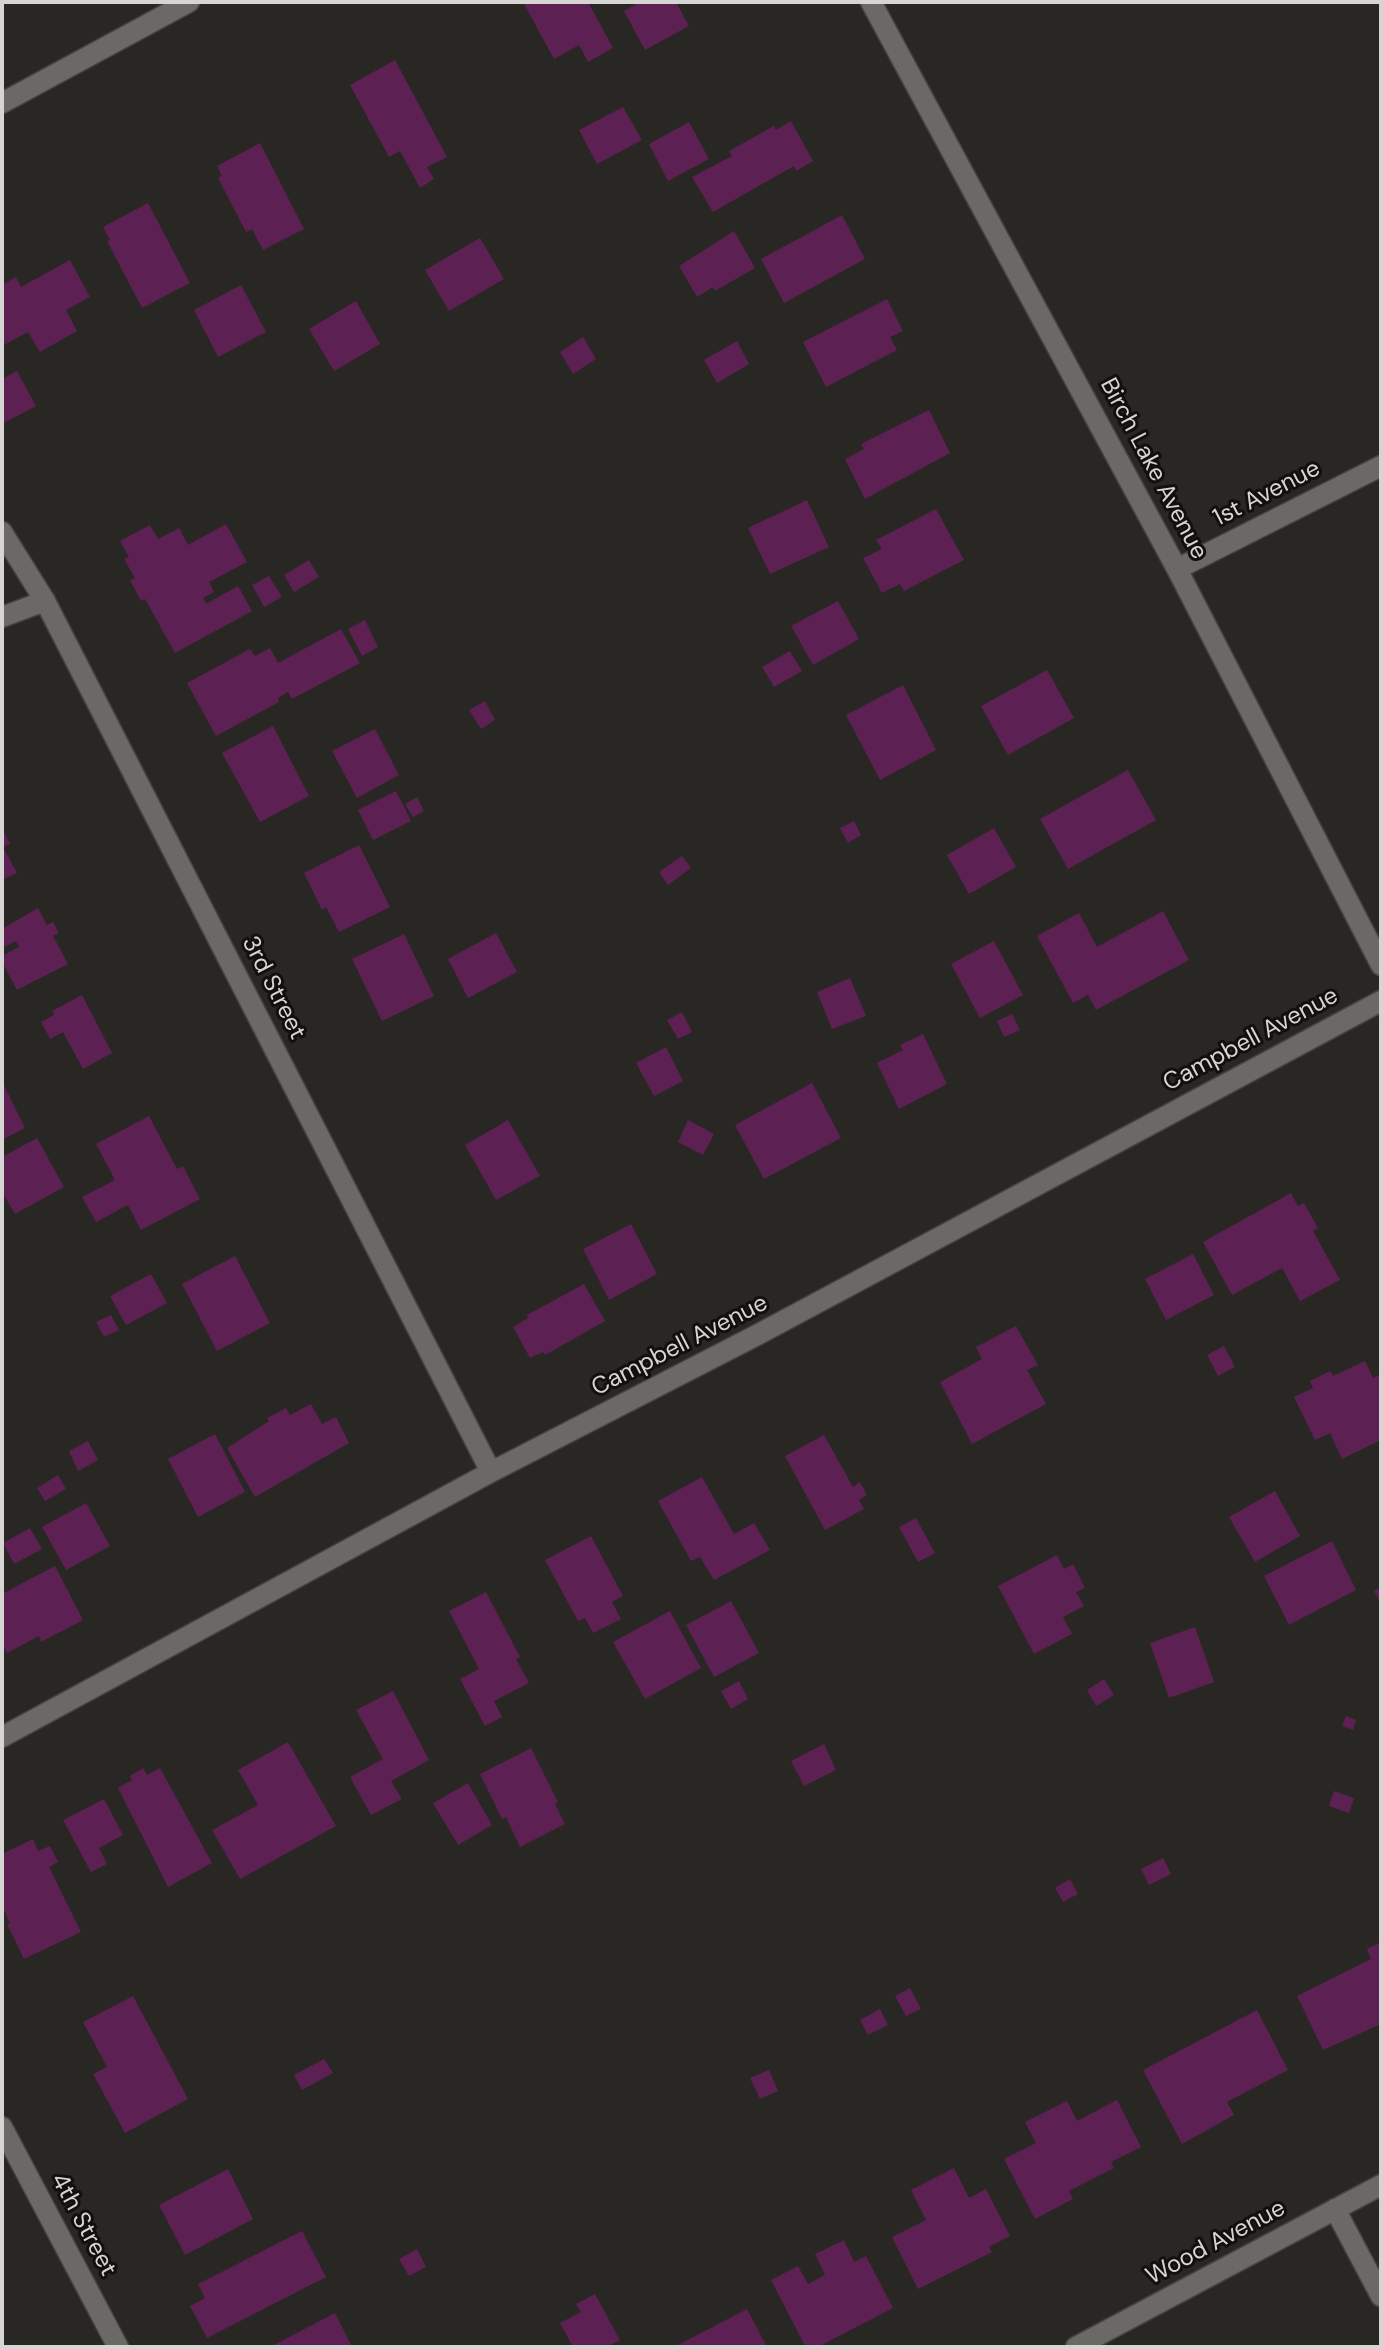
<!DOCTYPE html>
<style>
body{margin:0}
#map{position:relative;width:1383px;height:2349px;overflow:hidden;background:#292724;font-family:"DM Sans",sans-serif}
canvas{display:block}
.frame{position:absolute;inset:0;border:4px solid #d6d5d3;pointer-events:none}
</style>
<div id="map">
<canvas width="1383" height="2349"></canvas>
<div class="frame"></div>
</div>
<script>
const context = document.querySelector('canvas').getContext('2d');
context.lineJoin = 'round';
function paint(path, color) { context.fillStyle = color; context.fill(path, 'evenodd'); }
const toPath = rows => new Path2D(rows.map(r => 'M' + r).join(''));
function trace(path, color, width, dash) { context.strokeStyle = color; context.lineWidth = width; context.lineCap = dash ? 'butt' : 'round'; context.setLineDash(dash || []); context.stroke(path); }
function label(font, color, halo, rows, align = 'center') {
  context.font = font + ' "DM Sans",sans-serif'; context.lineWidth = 6; context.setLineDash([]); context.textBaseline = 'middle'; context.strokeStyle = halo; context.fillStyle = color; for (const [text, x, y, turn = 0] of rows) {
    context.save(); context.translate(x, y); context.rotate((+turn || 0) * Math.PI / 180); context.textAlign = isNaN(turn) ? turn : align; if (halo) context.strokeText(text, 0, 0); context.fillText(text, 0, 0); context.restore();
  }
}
const building = toPath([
 [523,2,588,2,613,48,588,62,579,45,554,59],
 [640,2,676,2,689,26,645,50,624,11],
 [395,60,447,157,427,167,434,179,420,188,400,151,389,157,350,85],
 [623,107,642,140,597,164,579,130],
 [791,121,813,161,796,171,794,166,713,212,692,177,732,156,729,151,774,126,776,130],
 [689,122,709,159,668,181,649,144],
 [260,143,304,229,263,250,252,229,246,232,218,178,222,176,217,166],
 [148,203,190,283,142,308,107,241,110,240,103,227],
 [842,215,865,259,784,303,761,259],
 [734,231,755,268,715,291,713,287,697,297,679,266],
 [480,238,504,279,449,311,425,270],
 [70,260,90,297,66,310,77,331,40,352,28,332,2,346,2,285,16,277,21,287],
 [241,285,266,332,218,357,194,310],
 [887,299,903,331,890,337,897,350,826,387,803,342],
 [356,301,380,344,334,371,309,329],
 [583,337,596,359,573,374,560,352],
 [737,341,749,364,717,383,704,360],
 [17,371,36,406,2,424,2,379],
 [929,410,950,453,865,499,845,459,864,449,861,444],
 [807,500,829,547,770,574,748,528],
 [936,509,964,560,904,591,900,584,882,593,863,558,882,549,876,540],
 [226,524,247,562,209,582,214,592,203,598,206,604,238,586,252,611,175,653,145,599,141,601,130,580,135,578,124,559,129,557,120,541,150,525,158,539,179,528,188,545],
 [309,560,319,577,294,592,284,575],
 [269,576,282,597,264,607,252,585],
 [838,601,859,639,813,665,791,626],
 [365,620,378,647,362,656,348,629],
 [341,629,360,663,292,699,288,692,278,698,279,702,216,736,187,683,250,649,255,656,270,648,278,663],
 [790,651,802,671,774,687,762,667],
 [1047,670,1074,718,1008,755,981,706],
 [903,685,936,750,880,780,846,715],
 [485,701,495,720,481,729,469,710],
 [273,726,309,796,260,822,222,753],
 [375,729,399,775,357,798,332,751],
 [1128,770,1156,820,1068,869,1040,819],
 [396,791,411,821,373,840,358,810],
 [417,797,424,811,413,817,405,804],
 [854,821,861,835,848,843,840,828],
 [2,828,10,844,3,847,17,873,2,880],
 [994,828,1016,867,969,894,947,855],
 [359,845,390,907,339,932,326,907,322,910,304,873],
 [682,856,691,868,668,885,659,872],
 [38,908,47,925,53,922,59,933,53,936,68,964,17,990,2,962,2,956,19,947,16,941,5,947,2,940,2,929],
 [1163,911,1189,960,1096,1010,1088,995,1073,1003,1037,936,1079,913,1097,947],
 [496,933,517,972,468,998,448,959],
 [404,934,434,996,382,1021,352,959],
 [994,941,1023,995,980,1018,951,964],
 [850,978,866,1016,832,1029,817,992],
 [82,995,112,1053,83,1069,63,1032,50,1039,41,1022,54,1015,52,1011],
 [682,1012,692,1032,678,1039,667,1020],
 [1012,1014,1020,1030,1004,1037,997,1021],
 [923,1034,947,1084,899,1109,877,1063,903,1050,900,1045],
 [666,1047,683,1081,654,1096,636,1063],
 [2,1081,25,1128,2,1140],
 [812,1083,841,1138,764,1179,735,1125],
 [149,1116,177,1169,183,1166,200,1199,141,1230,128,1205,96,1222,82,1197,115,1180,96,1144],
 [508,1120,540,1176,496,1200,465,1145],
 [688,1120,714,1134,703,1155,678,1142],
 [37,1138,64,1187,15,1214,2,1192,2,1157],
 [1291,1193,1298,1206,1304,1203,1318,1228,1313,1231,1340,1280,1300,1301,1282,1268,1232,1295,1203,1242],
 [631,1224,657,1274,609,1300,583,1249],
 [1193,1254,1214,1295,1166,1320,1145,1279],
 [235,1256,270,1323,217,1351,182,1284],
 [151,1274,167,1303,126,1325,110,1296],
 [584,1284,605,1321,545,1355,543,1352,530,1358,513,1327,528,1318,527,1315],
 [111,1315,119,1330,104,1337,96,1322],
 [1016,1326,1038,1365,1027,1370,1046,1404,972,1444,940,1382,982,1359,976,1347],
 [1224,1346,1235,1367,1218,1376,1207,1355],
 [1365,1361,1373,1378,1381,1374,1381,1440,1342,1459,1330,1433,1315,1440,1294,1397,1313,1388,1310,1381,1330,1371,1333,1376],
 [311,1404,322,1424,336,1417,349,1443,255,1497,227,1448,269,1421,267,1418,286,1408,290,1415],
 [215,1434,245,1492,198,1517,168,1459],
 [824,1435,853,1487,860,1482,867,1495,859,1500,864,1509,825,1530,785,1456],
 [88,1441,98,1460,78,1471,69,1451],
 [58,1475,66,1489,45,1501,37,1488],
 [702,1477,734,1534,754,1523,770,1550,714,1580,700,1557,691,1561,658,1501],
 [1275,1491,1300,1536,1255,1562,1229,1517],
 [86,1503,110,1546,66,1570,42,1527],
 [916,1518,935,1553,918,1562,899,1527],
 [30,1528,42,1549,14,1564,3,1543],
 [591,1536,623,1596,612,1602,621,1619,593,1633,585,1618,578,1621,545,1560],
 [1332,1541,1356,1590,1289,1625,1264,1576],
 [1057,1555,1064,1569,1073,1564,1085,1588,1076,1592,1084,1606,1063,1617,1072,1634,1034,1654,998,1586],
 [55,1566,83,1620,41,1642,39,1636,7,1653,2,1643,2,1594],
 [1381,1587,1381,1604,1374,1591],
 [486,1592,520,1657,516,1659,529,1683,494,1701,502,1717,485,1726,460,1679,479,1669,449,1611],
 [731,1601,759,1653,714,1677,686,1625],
 [670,1611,701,1668,645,1699,613,1642],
 [1195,1627,1214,1682,1169,1698,1150,1643],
 [1104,1679,1114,1695,1096,1706,1087,1690],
 [739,1681,748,1699,731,1709,721,1691],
 [393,1691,429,1760,391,1781,402,1799,371,1815,350,1777,383,1759,356,1710],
 [1346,1716,1356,1720,1353,1730,1342,1726],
 [288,1742,336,1826,240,1879,212,1830,258,1805,238,1770],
 [824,1744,836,1770,804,1786,791,1761],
 [531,1748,558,1802,555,1804,565,1824,520,1847,506,1817,502,1819,480,1774],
 [143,1768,147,1775,160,1768,212,1863,168,1887,118,1788,132,1780,130,1776],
 [468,1783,492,1825,458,1845,433,1803],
 [1334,1791,1354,1798,1349,1813,1329,1806],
 [104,1799,123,1835,99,1848,107,1864,91,1872,63,1820],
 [33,1839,38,1851,50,1846,58,1862,49,1867,81,1932,24,1959,7,1924,10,1923,2,1906,2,1854],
 [1163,1858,1171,1874,1149,1885,1141,1869],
 [1070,1879,1078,1894,1063,1902,1055,1888],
 [1381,1942,1381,2024,1323,2050,1297,1996,1371,1959,1367,1949],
 [910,1988,921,2009,906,2016,895,1996],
 [133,1996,188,2099,125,2133,93,2074,107,2067,83,2022],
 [880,2009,888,2025,868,2035,860,2020],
 [1257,2010,1288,2070,1227,2102,1234,2115,1182,2144,1143,2070],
 [324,2059,333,2073,302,2090,294,2075],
 [769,2070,778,2091,760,2099,750,2078],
 [1117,2100,1141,2147,1111,2162,1114,2168,1069,2191,1073,2199,1035,2219,1004,2159,1036,2143,1025,2122,1067,2101,1077,2121],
 [954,2168,969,2198,986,2189,1010,2236,989,2247,992,2252,918,2289,892,2237,926,2220,911,2190],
 [228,2169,253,2219,185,2255,159,2205],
 [302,2231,326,2277,207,2338,190,2306,205,2298,198,2284],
 [844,2240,854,2262,866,2256,893,2308,818,2347,810,2347,808,2344,805,2346,771,2280,798,2266,808,2284,825,2275,815,2254],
 [417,2249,426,2267,409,2276,399,2259],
 [595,2294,620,2340,606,2347,573,2347,560,2323,581,2312,576,2304],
 [747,2309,767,2347,674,2347],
 [335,2313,352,2347,270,2347]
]);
const service = toPath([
 [2,617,45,601]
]);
const minor = toPath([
 [871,2,1177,569,1381,965],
 [2,103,189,2],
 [2,532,45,601,491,1472],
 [1177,569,1381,466],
 [2,1737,491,1472,757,1335,1381,1001],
 [1335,2209,1381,2296],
 [1076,2347,1381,2185]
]);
const tertiary = toPath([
 [2,2127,118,2347]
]);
const streetNames = [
 ["Birch Lake Avenue",1153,469,62],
 ["1st Avenue",1267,494,-27],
 ["3rd Street",273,988,63],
 ["Campbell Avenue",1251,1040,-28],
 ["Campbell Avenue",680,1346,-27],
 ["4th Street",83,2225,62],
 ["Wood Avenue",1216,2243,-28]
];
paint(building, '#5d2052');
trace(service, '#454340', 23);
trace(minor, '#454340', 23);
trace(tertiary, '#454340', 23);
trace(service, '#6b6966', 20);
trace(minor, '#6b6966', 20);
trace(tertiary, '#6b6966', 20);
label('24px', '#d6d5d3', '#11100f', streetNames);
</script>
